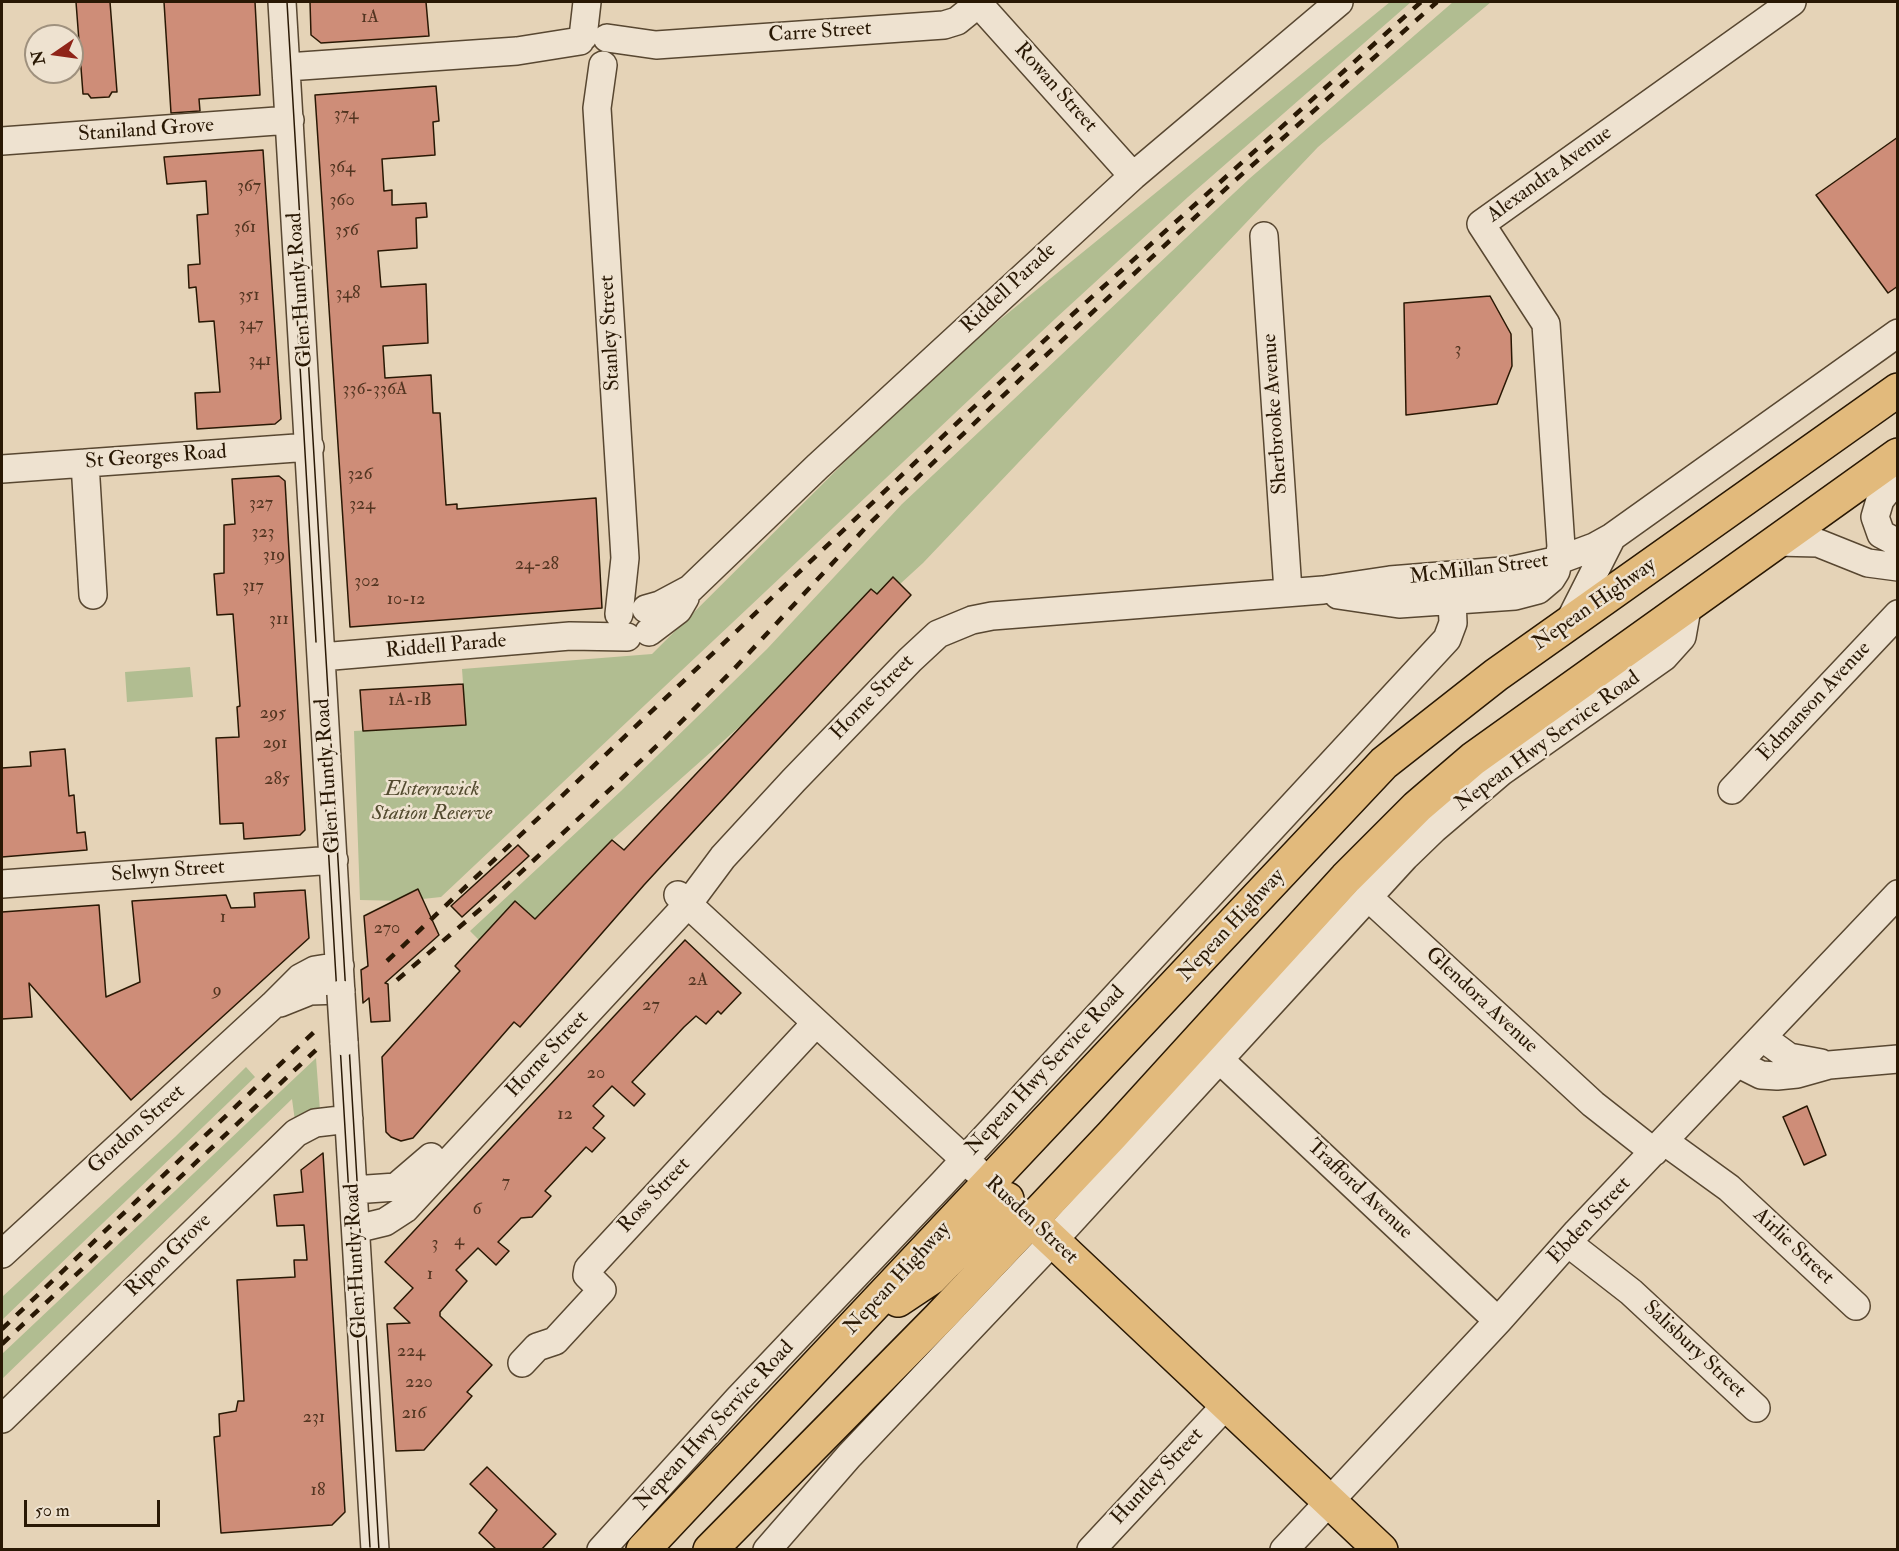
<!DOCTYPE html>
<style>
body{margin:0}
#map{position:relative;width:1899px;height:1551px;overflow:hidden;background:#e5d3b7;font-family:"IM FELL Double Pica",serif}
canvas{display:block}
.frame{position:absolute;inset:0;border:3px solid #291804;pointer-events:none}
.north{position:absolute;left:24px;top:24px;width:60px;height:60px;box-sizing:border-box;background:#eee2d0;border:2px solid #9f917e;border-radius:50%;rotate:257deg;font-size:16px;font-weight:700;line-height:24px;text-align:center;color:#291804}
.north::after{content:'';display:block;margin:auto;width:21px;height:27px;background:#8f2418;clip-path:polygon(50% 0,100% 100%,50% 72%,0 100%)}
.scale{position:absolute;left:24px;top:1500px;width:136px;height:27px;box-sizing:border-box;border:3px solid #291804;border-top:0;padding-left:8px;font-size:18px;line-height:21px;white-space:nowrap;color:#291804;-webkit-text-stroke:4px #eee2d0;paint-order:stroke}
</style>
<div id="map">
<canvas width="1899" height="1551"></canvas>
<div class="frame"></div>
<div class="north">N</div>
<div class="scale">50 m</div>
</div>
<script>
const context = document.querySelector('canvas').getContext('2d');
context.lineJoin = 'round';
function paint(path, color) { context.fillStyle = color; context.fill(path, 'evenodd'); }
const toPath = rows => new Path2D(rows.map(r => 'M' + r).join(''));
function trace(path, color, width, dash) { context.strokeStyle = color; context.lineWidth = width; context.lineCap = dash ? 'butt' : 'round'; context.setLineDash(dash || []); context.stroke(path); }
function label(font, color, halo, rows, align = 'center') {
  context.font = font + ' "IM FELL Double Pica",serif'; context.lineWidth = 5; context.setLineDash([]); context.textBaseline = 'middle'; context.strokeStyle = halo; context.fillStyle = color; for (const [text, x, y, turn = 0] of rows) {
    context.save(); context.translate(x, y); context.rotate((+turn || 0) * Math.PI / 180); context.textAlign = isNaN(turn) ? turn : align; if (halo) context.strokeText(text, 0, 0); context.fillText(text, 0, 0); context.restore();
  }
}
const green = toPath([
 [1390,2,1411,2,1188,197,1056,318,441,897,404,901,360,900,354,731,466,725,462,669,652,654,932,375],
 [1453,2,1491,2,1318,147,923,563,900,584,877,594,871,589,748,719,612,840,535,919,515,901,479,940,470,931,621,791,767,649,902,504,1249,179],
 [190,667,193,697,127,702,125,672],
 [316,1058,320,1111,295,1121,292,1099,2,1379,2,1354],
 [246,1067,255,1077,2,1320,2,1297,175,1137]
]);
const building = toPath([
 [76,2,110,2,117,92,112,92,109,97,91,98,88,94,83,94,76,2],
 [164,2,255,2,260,95,199,99,200,111,171,113,164,2],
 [310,2,426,2,429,36,321,43,311,35,310,2],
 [436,86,439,121,433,122,435,155,382,159,384,191,392,190,392,205,426,203,427,217,416,218,417,248,378,251,381,287,426,284,428,343,383,346,385,378,431,375,433,413,440,413,446,505,457,504,457,509,596,498,602,608,350,627,315,95,436,86],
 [1898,137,1898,286,1888,293,1816,195,1898,137],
 [263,150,281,419,275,424,197,429,195,393,220,392,214,321,199,322,196,287,189,288,188,265,200,264,197,215,208,214,206,181,167,184,164,157,263,150],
 [1490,296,1511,334,1512,366,1497,404,1406,415,1404,303,1490,296],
 [279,476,285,481,305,830,300,835,244,839,243,823,220,824,216,738,239,737,237,707,240,706,233,614,217,615,214,574,224,573,224,525,235,524,232,479,279,476],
 [893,577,911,595,644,885,520,1027,514,1022,413,1138,401,1141,391,1137,386,1132,382,1057,460,971,455,966,515,901,535,919,612,840,624,850,871,589,877,594,893,577],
 [463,684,466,725,363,731,360,690,463,684],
 [65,749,69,796,74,795,77,833,85,832,87,850,2,857,2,768,31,766,30,752,65,749],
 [518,845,529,856,462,917,451,906,518,845],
 [418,889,439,935,385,983,388,984,390,1021,371,1022,369,998,363,1003,361,970,368,966,364,916,418,889],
 [305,890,309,938,131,1100,29,983,32,1017,2,1019,2,912,99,905,106,997,140,982,132,901,226,895,231,908,255,907,254,893,305,890],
 [685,940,741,993,721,1014,718,1011,706,1024,696,1016,684,1027,632,1082,645,1094,634,1106,612,1086,593,1106,604,1116,593,1128,605,1138,592,1152,586,1147,545,1191,551,1196,532,1217,521,1218,498,1242,509,1251,496,1265,478,1248,456,1270,467,1281,440,1312,440,1316,492,1365,467,1392,472,1396,424,1450,396,1451,387,1324,410,1323,394,1308,413,1288,385,1262,685,940],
 [1807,1106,1826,1155,1804,1165,1783,1117,1807,1106],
 [323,1153,345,1512,332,1525,221,1533,214,1437,220,1436,219,1414,236,1411,238,1401,244,1401,237,1280,295,1277,294,1260,307,1260,304,1225,277,1226,274,1195,303,1192,301,1170,323,1153],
 [487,1467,556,1534,541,1550,497,1550,479,1533,497,1510,470,1484,487,1467]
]);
const minor = toPath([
 [282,2,341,994],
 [977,2,1133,176],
 [583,37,587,2],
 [607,38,656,45,944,25,957,21,978,4],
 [603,65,597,108,625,558,619,614],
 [287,67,517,51,580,41],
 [2,141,290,120],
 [1264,236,1288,591],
 [85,463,93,595],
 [2,469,310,447],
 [1898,477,1880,500,1875,517,1881,534,1898,543],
 [1776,542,1818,543,1868,563,1898,567],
 [1338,595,1399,604,1515,596,1538,590,1551,579,1556,571,1561,547,1546,324,1481,224,1792,2],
 [646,609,660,605,690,589,817,467,1133,176,1339,2],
 [1569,622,1612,537],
 [649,632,678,610,685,598],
 [321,657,570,636,627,637],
 [1732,790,1898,614],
 [2,884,334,860],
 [678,895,976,1170],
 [1368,897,1593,1104,1654,1152],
 [280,1003,310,991,341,990],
 [1763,1038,1789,1057,1821,1063],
 [344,1042,375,1550],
 [1219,1059,1498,1321],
 [1739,1064,1761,1075,1777,1076,1797,1074,1829,1065,1898,1059],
 [1664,1141,1729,1188,1856,1306],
 [353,1190,396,1187,431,1157],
 [356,1229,385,1222,405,1209,688,904,723,857,794,780,910,660,938,634,972,620,992,616,1323,590,1390,580,1514,570,1559,560,1594,547,1612,537,1898,333],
 [1568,1243,1631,1292,1756,1408],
 [2,1254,273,1005,300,978,315,970,340,966],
 [522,1363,537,1347,555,1341,602,1290,587,1275,588,1269,816,1023],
 [2,1419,296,1133,315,1123,349,1119],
 [601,1550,738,1399,943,1183,1447,639,1453,623,1451,575],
 [767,1550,849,1456,1053,1241,1405,857,1434,829,1501,772,1664,657,1682,637,1688,603],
 [1091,1550,1226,1405],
 [1284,1550,1498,1321,1577,1232,1898,894]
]);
const major = toPath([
 [1031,1220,1381,1550]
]);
const highway = toPath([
 [898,1300,931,1278,1007,1199],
 [643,1550,1384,763,1496,675,1898,390],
 [710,1550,939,1318,1111,1136,1346,878,1417,807,1473,759,1898,455]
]);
const tram = toPath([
 [287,2,379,1550],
 [295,280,316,642],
 [326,810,370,1547]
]);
const rail = toPath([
 [387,961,1064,322,1421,2],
 [397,980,490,901,662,741,734,669,869,524,1028,372,1231,184,1437,2],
 [2,1329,314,1032],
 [2,1344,316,1050]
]);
const minorBridge = toPath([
 [341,994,344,1042]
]);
const numberNames = [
 ["1A",370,18],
 ["374",346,115],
 ["364",342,168],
 ["367",249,187],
 ["360",342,201],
 ["361",245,228],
 ["356",347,231],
 ["348",348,294],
 ["351",249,296],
 ["347",251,325],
 ["3",1458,350],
 ["341",260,361],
 ["336-336A",375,390],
 ["326",360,475],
 ["327",261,504],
 ["324",362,505],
 ["323",263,533],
 ["319",274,556],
 ["24-28",537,565],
 ["302",367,582],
 ["317",253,587],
 ["10-12",406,600],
 ["311",279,620],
 ["1A-1B",410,701],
 ["295",273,714],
 ["291",275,744],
 ["285",277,780],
 ["1",223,918],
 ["270",387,929],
 ["2A",698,981],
 ["9",217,991],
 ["27",651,1006],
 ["20",596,1074],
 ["12",565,1115],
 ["7",506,1183],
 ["6",477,1210],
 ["4",459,1241],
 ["3",435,1244],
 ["1",430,1275],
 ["224",411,1352],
 ["220",419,1383],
 ["216",414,1414],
 ["231",314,1418],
 ["18",318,1491]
];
const streetNames = [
 ["Carre Street",820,33,-4],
 ["Rowan Street",1055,88,48],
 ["Staniland Grove",146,131,-4],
 ["Alexandra Avenue",1550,175,-36],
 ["Riddell Parade",1009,289,-43],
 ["Glen Huntly Road",301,290,-94],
 ["Stanley Street",611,333,-93],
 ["Sherbrooke Avenue",1276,414,-94],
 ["St Georges Road",156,458,-4],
 ["McMillan Street",1479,570,-7],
 ["Nepean Highway",1595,605,-35],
 ["Riddell Parade",446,647,-5],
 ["Horne Street",873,698,-46],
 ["Edmanson Avenue",1815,702,-47],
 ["Nepean Hwy Service Road",1548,742,-36],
 ["Glen Huntly Road",329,776,-94],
 ["Selwyn Street",168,872,-4],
 ["Nepean Highway",1232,926,-47],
 ["Glendora Avenue",1481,1001,43],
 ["Horne Street",548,1055,-47],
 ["Nepean Hwy Service Road",1046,1071,-47],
 ["Gordon Street",137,1130,-42],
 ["Trafford Avenue",1359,1190,43],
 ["Ross Street",655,1196,-47],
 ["Rusden Street",1031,1221,43],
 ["Ebden Street",1590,1221,-47],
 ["Airlie Street",1793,1247,43],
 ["Ripon Grove",169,1256,-44],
 ["Glen Huntly Road",357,1261,-93],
 ["Nepean Highway",898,1279,-47],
 ["Salisbury Street",1694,1350,43],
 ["Nepean Hwy Service Road",715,1426,-47],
 ["Huntley Street",1158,1477,-47]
];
const parkNames = [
 ["Elsternwick",432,790],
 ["Station Reserve",432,814]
];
paint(green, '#b1bd91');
paint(building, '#ce8d78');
trace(building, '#291804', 1.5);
trace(minor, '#584731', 30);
trace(major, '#291804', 36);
trace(highway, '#291804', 36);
trace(minor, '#eee2d0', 27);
trace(major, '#e2ba7c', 33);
trace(highway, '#e2ba7c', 33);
trace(tram, '#291804', 1.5);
trace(rail, '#291804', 4.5, [10, 10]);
trace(minorBridge, '#584731', 30, []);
trace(minorBridge, '#eee2d0', 27);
label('18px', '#523521', null, numberNames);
label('21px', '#291804', '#eee2d0', streetNames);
label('italic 21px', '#524a2e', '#eee2d0', parkNames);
</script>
